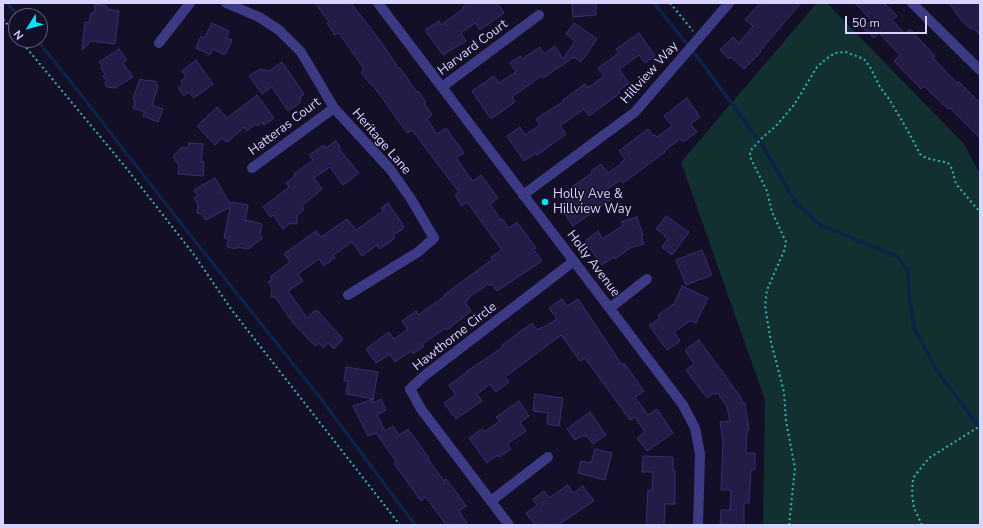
<!DOCTYPE html>
<style>
body{margin:0}
#map{position:relative;width:983px;height:528px;overflow:hidden;background:#130f26;font-family:"Nunito Sans",sans-serif}
canvas{display:block}
.frame{position:absolute;inset:0;border:4px solid #d9d4ff;pointer-events:none}
.north{position:absolute;left:8px;top:8px;width:40px;height:40px;box-sizing:border-box;background:#130f26;border:1px solid #625e7d;border-radius:50%;rotate:233deg;font-size:11px;font-weight:700;line-height:16px;text-align:center;color:#d9d4ff}
.north::after{content:'';display:block;margin:auto;width:14px;height:18px;background:#00e5ff;clip-path:polygon(50% 0,100% 100%,50% 72%,0 100%)}
.scale{position:absolute;left:845px;top:16px;width:82px;height:18px;box-sizing:border-box;border:2px solid #d9d4ff;border-top:0;padding-left:5px;font-size:12px;line-height:14px;white-space:nowrap;color:#d9d4ff;-webkit-text-stroke:3px #130f26;paint-order:stroke}
</style>
<div id="map">
<canvas width="983" height="528"></canvas>
<div class="frame"></div>
<div class="north">N</div>
<div class="scale">50 m</div>
</div>
<script>
const context = document.querySelector('canvas').getContext('2d');
context.lineJoin = 'round';
function paint(path, color) { context.fillStyle = color; context.fill(path, 'evenodd'); }
const toPath = rows => new Path2D(rows.map(r => 'M' + r).join(''));
function trace(path, color, width, dash) { context.strokeStyle = color; context.lineWidth = width; context.lineCap = dash ? 'butt' : 'round'; context.setLineDash(dash || []); context.stroke(path); }
function label(font, color, halo, rows, align = 'center') {
  context.font = font + ' "Nunito Sans",sans-serif'; context.lineWidth = 3; context.setLineDash([]); context.textBaseline = 'middle'; context.strokeStyle = halo; context.fillStyle = color; for (const [text, x, y, turn = 0] of rows) {
    context.save(); context.translate(x, y); context.rotate((+turn || 0) * Math.PI / 180); context.textAlign = isNaN(turn) ? turn : align; if (halo) context.strokeText(text, 0, 0); context.fillText(text, 0, 0); context.restore();
  }
}
const green = toPath([
 [817,3,827,3,964,144,980,174,980,525,763,525,765,400,681,162]
]);
const stream = toPath([
 [7,3,18,16],
 [654,3,702,63,762,145,796,203,820,225,898,257,908,271,909,295,914,328,937,371,980,428],
 [37,40,71,82,187,231,318,395,415,525]
]);
const building = toPath([
 [315,3,351,3,382,43,399,69,400,68,417,92,418,91,426,102,424,103,432,115,427,119,437,134,446,128,464,153,456,158,471,179,473,181,481,175,498,198,490,204,501,220,502,219,509,228,517,222,536,248,533,249,542,261,497,291,491,284,489,286,488,284,468,298,469,299,465,302,471,311,447,330,446,328,422,344,424,346,413,354,411,351,395,362,390,354,376,363,366,349,389,332,394,339,408,329,402,321,416,311,418,315,445,296,444,295,493,259,491,257,502,250,467,202,462,206,455,195,459,192,412,130,407,133,372,84,371,85,361,72,364,69,339,33,335,35,327,23,329,22,315,3],
 [468,3,497,3,504,13,480,30,475,23,461,33,466,41,443,55,425,30,439,21,441,25,464,8,463,7,468,3],
 [574,3,596,3,596,15,573,17,572,4,574,3],
 [760,3,801,3,760,51,761,52,744,69,731,57,729,59,720,50,733,37,739,43,753,26,745,20,760,3],
 [855,3,884,3,897,16,892,20,905,34,910,29,935,56,933,58,957,83,959,82,980,103,980,138,950,108,948,109,924,86,921,89,894,61,900,55,879,33,874,38,863,28,871,20,855,3],
 [949,3,980,3,980,35,973,28,971,29,962,21,949,3],
 [95,4,107,6,107,9,119,11,115,44,91,41,82,50,85,22,89,23,91,13,94,13,95,4],
 [212,23,229,31,226,37,232,40,225,55,213,49,210,55,196,48,201,36,204,38,206,35,212,23],
 [574,23,597,39,581,62,574,57,543,78,541,76,512,97,515,102,491,119,472,91,494,76,499,83,516,72,510,63,520,56,522,59,540,47,544,54,555,46,563,59,575,41,566,34,574,23],
 [639,33,655,56,645,63,639,55,619,69,629,83,618,91,620,93,589,116,584,109,560,126,566,134,537,155,536,153,524,161,507,136,520,127,525,135,540,125,536,119,564,101,563,100,585,84,588,88,604,76,598,68,619,53,616,49,639,33],
 [119,49,127,60,123,63,133,77,115,88,107,87,105,84,106,80,103,76,105,74,101,68,102,66,99,62,119,49],
 [196,60,213,84,194,98,189,92,184,96,178,88,183,84,181,81,186,77,182,71,196,60],
 [282,62,304,94,301,96,300,103,288,111,272,87,262,94,249,76,260,69,269,71,282,62],
 [140,79,147,81,150,80,156,82,158,87,152,105,163,109,158,122,143,116,145,112,133,108,135,102,133,98,140,79],
 [257,95,274,118,264,125,263,122,258,126,256,124,247,131,244,127,229,141,226,142,222,138,215,145,197,126,217,107,227,118,257,95],
 [687,98,700,117,691,124,697,132,683,142,680,139,664,151,665,152,623,183,621,180,606,190,612,199,573,226,561,209,569,203,562,194,592,173,591,171,601,164,608,173,622,163,621,162,625,159,619,151,648,129,653,136,655,135,657,137,672,126,664,116,687,98],
 [336,141,340,146,339,149,359,173,343,185,330,167,314,178,322,189,302,206,304,209,297,216,297,224,290,223,283,229,273,215,271,217,263,207,289,187,286,183,295,176,294,174,313,160,309,155,324,145,326,148,336,141],
 [189,143,203,144,201,162,204,162,203,176,178,174,179,165,174,159,174,155,182,147,188,148,189,143],
 [215,178,230,204,231,202,248,205,245,222,246,220,262,224,260,234,263,238,248,249,237,247,236,249,227,247,228,239,224,238,230,207,206,220,202,214,197,213,198,205,194,198,198,196,194,190,215,178],
 [388,203,403,225,403,229,393,235,395,238,380,249,377,245,362,256,352,242,333,255,335,258,324,266,319,259,298,274,303,281,288,291,307,318,314,311,318,311,343,339,334,349,328,343,323,348,319,343,315,346,293,323,275,297,271,297,272,287,268,282,272,280,270,277,290,262,284,254,316,231,321,237,347,219,356,230,383,211,381,208,388,203],
 [666,216,689,232,672,255,662,247,668,239,664,236,665,235,656,229,666,216],
 [637,217,643,235,641,235,644,244,630,248,615,259,614,257,602,265,585,241,598,231,603,239,623,225,621,222,637,217],
 [702,250,712,275,686,285,676,260,702,250],
 [682,286,708,298,696,323,690,321,674,332,680,341,667,350,649,325,660,318,658,315,675,303,682,286],
 [562,299,567,306,578,299,622,365,624,363,644,391,635,397,648,415,657,409,673,433,647,451,637,438,645,432,635,417,630,420,585,358,580,361,561,335,505,377,509,382,496,392,490,384,477,394,482,401,456,419,444,403,456,395,449,385,467,372,466,372,503,347,502,345,532,323,537,330,542,327,542,328,557,319,549,308,562,299],
 [699,340,742,399,742,403,745,403,749,430,747,431,746,453,755,453,755,470,751,470,749,503,744,503,744,525,723,525,723,523,720,523,721,510,730,510,731,490,721,490,723,442,720,422,730,421,727,407,718,393,716,395,714,393,707,398,686,370,694,364,685,350,699,340],
 [346,367,378,372,373,399,346,394,348,381,344,381,346,367],
 [535,394,563,398,559,426,547,424,548,413,533,411,535,394],
 [373,399,373,403,381,399,386,410,377,415,385,431,393,426,399,435,408,429,429,458,428,459,444,481,446,479,457,493,466,506,459,511,468,525,446,525,426,497,421,501,394,463,396,461,376,433,368,436,353,406,373,399],
 [519,401,529,416,520,423,526,431,507,444,511,449,499,457,498,455,487,463,469,438,482,429,484,432,500,421,496,417,519,401],
 [590,412,606,435,593,444,586,435,584,437,583,435,575,440,567,429,590,412],
 [595,449,612,453,605,480,578,473,581,461,591,463,595,449],
 [643,456,673,457,673,471,675,471,675,504,665,504,664,525,646,525,648,490,652,491,653,472,642,472,643,456],
 [568,485,573,493,583,486,594,501,558,525,535,525,526,513,537,505,533,499,544,491,549,498,568,485]
]);
const path = toPath([
 [670,3,693,31],
 [3,19,16,35],
 [20,40,127,169,195,256,231,309,400,525],
 [789,525,795,468,786,421,784,392,771,342,765,306,767,290,784,251,786,242,772,212,767,191,751,159,750,153,752,149,763,137,776,126,794,105,817,67,826,59,835,53,846,52,864,59,870,67,880,87,889,99,908,131,920,154,926,158,948,163,952,169,956,184,980,212],
 [922,525,914,508,912,494,913,478,929,458,980,426]
]);
const minor = toPath([
 [226,3,259,17,279,30,301,52,334,108,390,169,411,199,434,238,418,252,348,295],
 [378,3,683,405,695,428,700,454,698,525],
 [912,3,980,70],
 [159,43,190,3],
 [442,87,539,15],
 [252,168,334,108],
 [523,195,635,112,729,3],
 [610,308,647,279],
 [491,501,548,457],
 [509,525,421,409,410,389,424,376,574,261]
]);
const markers = [
 [545,202,4,"#00e5ff"]
];
const streetNames = [
 ["Harvard Court",473,48,-37],
 ["Hillview Way",650,73,-48],
 ["Hatteras Court",285,127,-37],
 ["Heritage Lane",381,142,49],
 ["Holly Avenue",593,264,53],
 ["Hawthorne Circle",455,337,-38]
];
const poiNames = [
 ["Holly Ave &",553,195],
 ["Hillview Way",553,210]
];
paint(green, '#12302f');
trace(stream, '#0c2248', 3.5);
paint(building, '#241b47');
trace(building, '#3b2d73', 1);
trace(path, '#2fb8b0', 2, [2, 3]);
trace(minor, '#3d3a85', 10);
for (const [x, y, r, color] of markers) { const dot = new Path2D(); dot.arc(x, y, r, 0, 2 * Math.PI); context.fillStyle = color; context.fill(dot); trace(dot, '#130f26', 1.5); }
label('13px', '#d9d4ff', '#130f26', streetNames);
label('13px', '#d9d4ff', '#130f26', poiNames, 'left');
</script>
